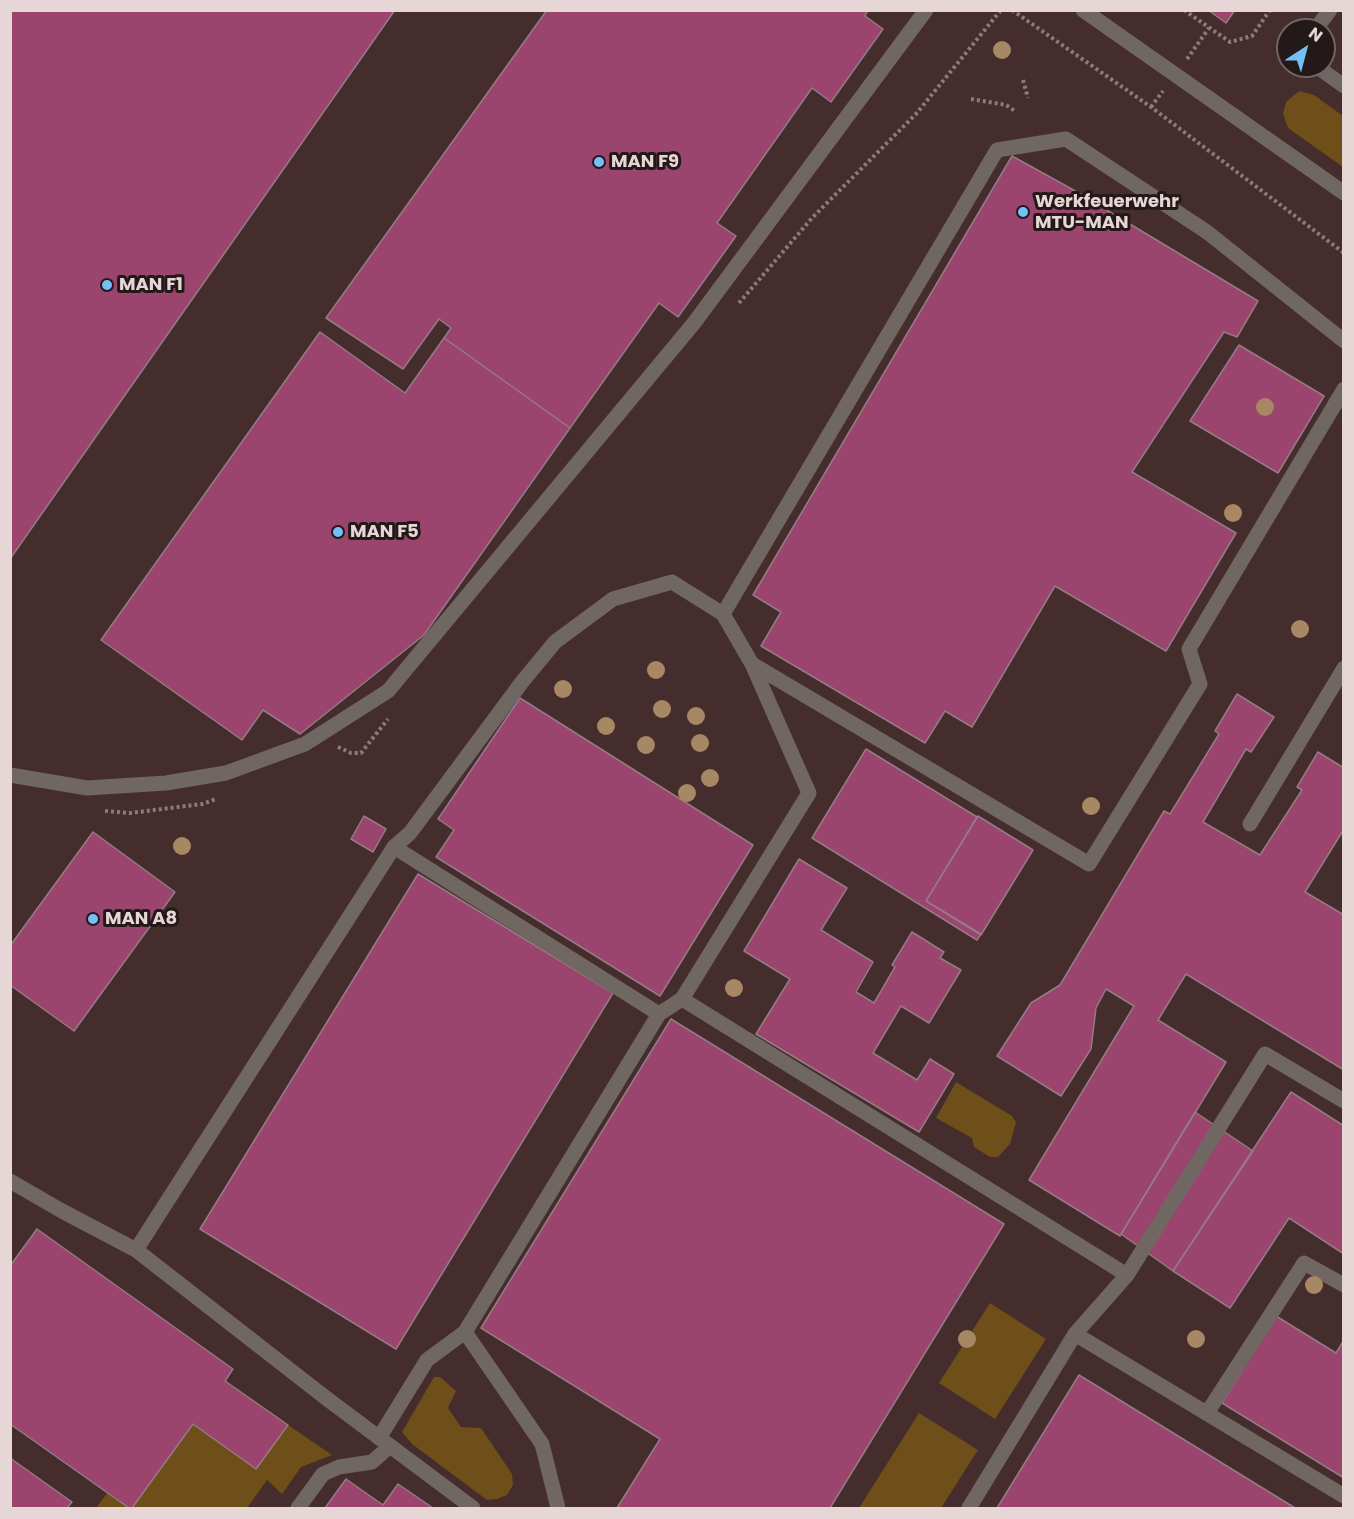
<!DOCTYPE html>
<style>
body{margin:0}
#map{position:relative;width:1354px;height:1519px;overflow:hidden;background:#442d2c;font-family:Poppins,sans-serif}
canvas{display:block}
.frame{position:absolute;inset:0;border:12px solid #e6d6d5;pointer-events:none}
.north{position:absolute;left:1276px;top:18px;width:60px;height:60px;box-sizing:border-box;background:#231918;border:2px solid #716564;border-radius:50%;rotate:36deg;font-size:16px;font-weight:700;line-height:24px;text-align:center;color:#e6d6d5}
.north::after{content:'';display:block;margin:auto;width:21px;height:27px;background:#74c0f6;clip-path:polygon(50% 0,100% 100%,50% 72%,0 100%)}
</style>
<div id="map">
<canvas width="1354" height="1519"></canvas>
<div class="frame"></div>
<div class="north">N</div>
</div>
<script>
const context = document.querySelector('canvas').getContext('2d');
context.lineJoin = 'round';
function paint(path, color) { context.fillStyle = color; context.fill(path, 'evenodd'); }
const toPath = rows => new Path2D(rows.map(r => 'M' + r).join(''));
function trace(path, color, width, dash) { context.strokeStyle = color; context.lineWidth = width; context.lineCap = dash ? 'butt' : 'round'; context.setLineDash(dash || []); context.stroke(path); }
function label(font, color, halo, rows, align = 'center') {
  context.font = font + ' Poppins,sans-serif'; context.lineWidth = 6; context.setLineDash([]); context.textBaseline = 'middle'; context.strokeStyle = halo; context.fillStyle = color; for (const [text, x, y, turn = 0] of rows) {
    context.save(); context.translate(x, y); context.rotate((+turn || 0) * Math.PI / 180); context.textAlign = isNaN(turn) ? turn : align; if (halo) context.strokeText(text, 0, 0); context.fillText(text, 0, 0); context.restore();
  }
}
const green = toPath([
 [1299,91,1314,95,1343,116,1343,167,1288,128,1283,114,1286,102],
 [956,1082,1012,1116,1016,1122,1010,1144,998,1157,990,1157,974,1147,972,1138,936,1118],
 [990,1303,1046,1339,995,1419,939,1383],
 [434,1377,440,1377,456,1391,448,1408,461,1427,481,1428,512,1474,513,1485,507,1495,497,1499,487,1500,412,1444,402,1432],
 [919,1413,978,1450,941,1508,859,1508],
 [193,1424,256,1469,288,1425,332,1455,301,1467,282,1494,267,1480,247,1508,132,1508],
 [107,1493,129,1508,96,1508]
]);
const building = toPath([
 [10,10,395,10,10,559,10,10],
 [547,10,868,10,865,16,883,29,831,102,812,88,717,223,736,236,678,317,659,303,570,428,444,338,451,328,439,319,403,369,326,318,547,10],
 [1208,10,1235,10,1226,23,1208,10],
 [1012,156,1070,188,1258,301,1237,337,1224,332,1132,472,1236,533,1166,651,1055,586,972,727,945,711,925,743,761,646,781,612,753,595,1012,156],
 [320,332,405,393,444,338,570,428,424,635,300,734,263,710,242,740,101,640,320,332],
 [1239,345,1324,396,1278,473,1190,421,1239,345],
 [1237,694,1274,717,1251,752,1246,749,1203,822,1260,855,1302,790,1297,787,1318,752,1344,768,1344,829,1305,892,1344,915,1344,1070,1186,974,1158,1020,1226,1062,1120,1236,1029,1180,1134,1006,1106,989,1096,1008,1091,1049,1061,1096,997,1056,1031,1003,1060,985,1164,811,1170,814,1219,734,1215,731,1237,694],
 [520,698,753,845,660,996,436,857,454,830,438,819,520,698],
 [866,749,977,817,926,901,981,934,977,940,812,838,866,749],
 [364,816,386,829,373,852,351,839,364,816],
 [978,816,1033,850,981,935,926,901,978,816],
 [93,832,175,892,74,1031,10,985,10,946,93,832],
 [799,859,847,888,821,930,873,962,856,992,874,1003,895,967,892,965,912,932,944,952,940,958,961,970,929,1023,901,1006,873,1053,917,1080,930,1059,954,1074,919,1132,756,1034,790,979,744,951,799,859],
 [418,874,613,993,396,1349,200,1229,418,874],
 [671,1019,1004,1224,830,1508,617,1508,660,1439,481,1328,671,1019],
 [1291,1092,1344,1126,1344,1254,1289,1218,1230,1308,1173,1271,1291,1092],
 [1195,1112,1253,1151,1173,1271,1121,1234,1195,1112],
 [37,1229,233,1369,225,1381,288,1425,256,1469,193,1424,132,1508,129,1508,10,1424,10,1266,37,1229],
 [1276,1316,1336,1353,1344,1340,1344,1478,1222,1403,1276,1316],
 [1079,1375,1295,1508,997,1508,1079,1375],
 [10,1458,72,1502,67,1508,10,1508,10,1458],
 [346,1479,383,1505,398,1484,433,1508,325,1508,346,1479]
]);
const path = toPath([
 [1012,10,1151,107,1344,253],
 [1184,10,1230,42,1252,36,1270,10],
 [1187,59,1209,28],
 [1023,80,1028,98],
 [971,99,1006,105,1015,111],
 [1151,107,1163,91],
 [739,303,812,218,916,114,1001,10],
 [338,747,351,753,361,753,388,719],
 [105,811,130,813,202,804,216,799]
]);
const minor = toPath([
 [1083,10,1344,193],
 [1315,30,1330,10],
 [1316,66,1344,86],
 [752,664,1089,864,1200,684,1189,649,1344,389],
 [10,775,87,788,166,783,226,773,305,744,388,691,694,323,926,10],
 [1250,824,1344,668],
 [394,847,410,833,522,682,555,642,613,599,672,582,723,614],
 [682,999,1127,1275,1075,1334],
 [10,1181,62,1211,136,1250,326,1398,473,1508],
 [136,1250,394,847,659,1014],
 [1127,1275,1265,1054,1344,1101],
 [1207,1413,1304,1263,1344,1285],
 [379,1438,427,1360,465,1332],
 [298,1508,323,1474,339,1467,372,1462,390,1446],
 [558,1508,542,1444,465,1332,659,1014,682,999,809,793,752,664,723,614,997,150,1066,139,1207,232,1344,341],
 [969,1508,1075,1334,1344,1496]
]);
const trees = [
 [1002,50],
 [1265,407],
 [1233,513],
 [1300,629],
 [656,670],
 [563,689],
 [662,709],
 [696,716],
 [606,726],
 [700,743],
 [646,745],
 [710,778],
 [687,793],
 [1091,806],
 [182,846],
 [734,988],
 [1314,1285],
 [967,1339],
 [1196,1339]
];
const markers = [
 [599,162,6,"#74c0f6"],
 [1023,212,6,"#74c0f6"],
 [107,285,6,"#74c0f6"],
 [338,532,6,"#74c0f6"],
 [93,919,6,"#74c0f6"]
];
const poiNames = [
 ["MAN F9",611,162],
 ["Werkfeuerwehr",1035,202],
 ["MTU-MAN",1035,223],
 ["MAN F1",119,285],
 ["MAN F5",350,532],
 ["MAN A8",105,919]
];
paint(green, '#6e4f19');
paint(building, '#9b446d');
trace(building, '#957b85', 1.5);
trace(path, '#8e7a79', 4, [3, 3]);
trace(minor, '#716762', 15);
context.fillStyle = '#a88764';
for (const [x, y] of trees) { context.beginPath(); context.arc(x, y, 9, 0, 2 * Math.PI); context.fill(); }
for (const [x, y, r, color] of markers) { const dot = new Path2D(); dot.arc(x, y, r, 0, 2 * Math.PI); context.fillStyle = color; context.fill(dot); trace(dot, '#231918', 2); }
label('bold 18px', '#e6d6d5', '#231918', poiNames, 'left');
</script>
